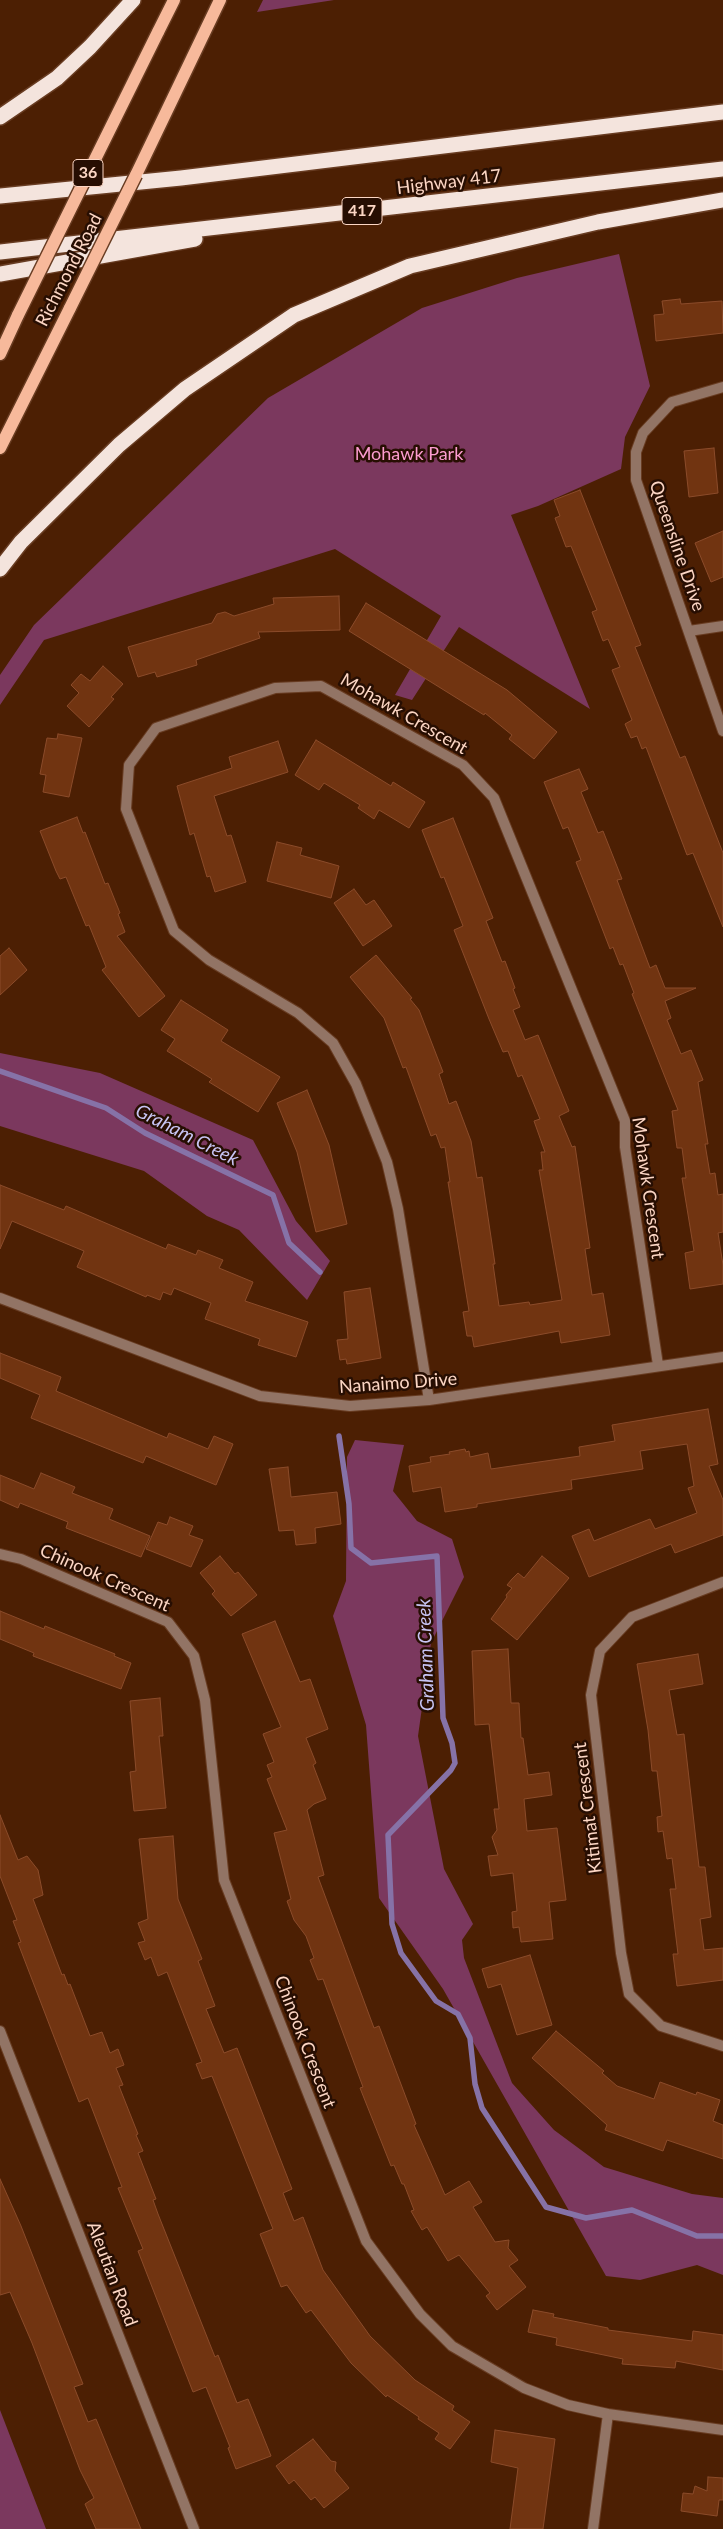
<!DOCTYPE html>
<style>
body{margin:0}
canvas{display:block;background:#4c1f03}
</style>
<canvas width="723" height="2529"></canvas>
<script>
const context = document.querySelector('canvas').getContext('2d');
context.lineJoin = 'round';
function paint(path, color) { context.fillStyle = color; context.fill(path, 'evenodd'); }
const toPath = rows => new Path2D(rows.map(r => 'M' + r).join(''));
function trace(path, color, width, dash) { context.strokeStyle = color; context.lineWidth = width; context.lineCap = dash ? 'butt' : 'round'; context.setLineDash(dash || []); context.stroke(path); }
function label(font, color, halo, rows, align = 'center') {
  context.font = font + ' Lato,sans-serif'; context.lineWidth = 5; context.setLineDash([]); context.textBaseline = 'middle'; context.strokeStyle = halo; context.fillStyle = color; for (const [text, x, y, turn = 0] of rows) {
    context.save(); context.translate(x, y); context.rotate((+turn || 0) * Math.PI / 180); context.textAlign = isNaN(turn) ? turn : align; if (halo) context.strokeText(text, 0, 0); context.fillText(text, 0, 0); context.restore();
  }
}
const green = toPath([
 [263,0,334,0,257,12],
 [619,254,650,386,625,437,621,469,538,506,511,515,590,709,459,627,412,700,395,695,441,616,335,549,44,640,0,705,0,675,34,625,268,398,422,308,517,278],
 [0,1053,100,1073,253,1140,296,1221,330,1261,307,1300,239,1230,207,1216,144,1171,0,1126],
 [355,1440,404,1445,393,1491,417,1521,452,1539,464,1577,431,1643,418,1736,444,1869,473,1924,462,1940,464,1958,512,2083,554,2130,604,2167,692,2194,723,2198,723,2275,697,2265,640,2280,606,2276,443,1989,379,1898,366,1725,333,1616,346,1581,347,1457],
 [0,2410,46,2529,0,2529]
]);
const stream = toPath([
 [0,1071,106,1108,145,1133,273,1195,289,1243,320,1272],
 [339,1436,349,1504,351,1548,371,1563,437,1556,443,1718,452,1743,455,1763,451,1770,388,1835,392,1924,401,1953,436,2001,458,2014,470,2038,475,2084,482,2108,546,2207,586,2218,632,2210,697,2236,723,2236]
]);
const building = toPath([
 [680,299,681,304,722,301,723,333,656,341,654,315,664,314,662,301,680,299],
 [714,448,718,493,689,497,684,451,714,448],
 [580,490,641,645,635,647,660,709,680,758,685,756,723,853,723,927,693,853,687,855,646,747,642,749,637,736,631,738,625,724,632,720,612,670,620,667,608,639,603,641,592,612,597,610,571,546,566,547,555,518,560,516,554,500,580,490],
 [723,531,723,577,711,582,695,543,723,531],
 [339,596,340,630,258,632,260,638,196,660,197,665,157,677,155,672,138,677,128,647,212,623,217,614,225,612,234,616,274,604,273,598,339,596],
 [366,603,507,690,557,732,534,759,509,739,512,735,485,713,484,715,349,631,366,603],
 [103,666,123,684,111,697,114,699,89,727,67,706,79,693,71,685,81,674,90,681,103,666],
 [58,734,82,738,69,797,43,792,46,775,40,774,47,738,57,739,58,734],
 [316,740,391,786,393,782,425,802,409,828,379,810,374,819,358,808,360,805,324,783,319,790,295,775,316,740],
 [278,741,288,772,214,796,227,836,231,835,246,882,215,892,210,876,207,877,194,833,190,835,177,786,232,768,229,757,278,741],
 [579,769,588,789,581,792,598,833,603,831,622,879,617,880,650,968,656,965,665,988,696,988,665,1001,671,1018,667,1020,681,1054,691,1050,703,1080,698,1082,708,1144,705,1144,710,1174,715,1173,718,1195,723,1194,723,1232,718,1233,723,1265,723,1284,690,1289,685,1253,694,1251,682,1178,686,1178,682,1148,677,1148,672,1111,678,1110,632,994,634,993,623,964,620,965,613,947,610,949,593,905,576,862,581,860,568,827,563,829,544,782,579,769],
 [77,817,83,833,85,832,105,884,108,883,120,913,118,914,125,932,117,936,165,996,139,1017,102,970,106,967,89,925,86,926,66,877,60,879,56,871,40,831,77,817],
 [453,818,493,918,486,921,502,962,505,961,515,988,513,989,520,1007,513,1010,525,1040,538,1035,569,1111,559,1116,572,1147,575,1146,590,1248,585,1249,592,1295,603,1293,610,1335,561,1343,559,1331,474,1347,472,1336,467,1336,463,1312,469,1311,448,1182,450,1182,445,1147,441,1148,436,1134,431,1136,406,1067,403,1068,384,1018,350,977,376,955,412,998,410,999,419,1010,443,1072,439,1074,449,1104,456,1101,471,1141,477,1178,482,1177,495,1264,493,1264,499,1306,529,1302,530,1305,562,1300,539,1170,543,1170,541,1152,545,1152,534,1121,540,1119,522,1075,518,1077,508,1051,503,1052,489,1019,454,930,463,926,444,877,441,878,422,830,453,818],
 [277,842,302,848,300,855,339,866,331,898,267,881,277,842],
 [354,889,366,905,374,900,392,926,363,946,334,903,354,889],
 [9,948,27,970,0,995,0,956,9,948],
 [181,1000,228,1030,221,1041,280,1077,258,1112,209,1082,212,1079,167,1051,175,1039,161,1030,181,1000],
 [307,1090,329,1145,347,1224,316,1232,297,1152,277,1103,307,1090],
 [0,1185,64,1210,66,1206,166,1249,168,1244,196,1255,198,1250,223,1260,219,1268,253,1282,245,1301,308,1322,296,1357,258,1345,260,1339,205,1319,211,1303,174,1288,171,1295,163,1292,160,1300,147,1295,146,1297,77,1267,84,1251,12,1221,0,1249,0,1185],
 [370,1288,381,1358,347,1364,346,1359,340,1360,337,1340,348,1339,344,1292,370,1288],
 [0,1353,61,1377,56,1391,167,1438,169,1433,208,1449,214,1436,233,1444,216,1485,146,1456,143,1463,31,1418,40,1395,0,1378,0,1353],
 [708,1409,718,1464,709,1466,723,1500,723,1535,675,1553,671,1544,589,1577,572,1536,589,1529,594,1541,650,1519,655,1529,697,1513,688,1488,694,1486,687,1444,640,1451,643,1469,571,1480,572,1489,477,1504,477,1507,445,1512,441,1487,413,1492,409,1466,431,1462,430,1457,450,1454,449,1452,465,1449,466,1452,469,1451,470,1457,488,1453,491,1469,580,1456,579,1447,615,1441,612,1425,708,1409],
 [288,1467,291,1497,337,1492,341,1524,315,1528,316,1543,296,1545,294,1530,279,1531,269,1469,288,1467],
 [41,1473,75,1487,72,1493,113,1509,109,1519,150,1536,141,1557,66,1528,68,1522,20,1503,18,1508,0,1500,0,1475,34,1489,41,1473],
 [170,1517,193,1526,189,1535,203,1540,191,1567,146,1549,158,1522,167,1525,170,1517],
 [220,1556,235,1574,238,1572,257,1595,231,1616,212,1594,215,1591,200,1573,220,1556],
 [542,1556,569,1578,517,1640,491,1619,507,1597,506,1595,512,1588,507,1585,512,1579,518,1573,524,1578,542,1556],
 [0,1611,44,1629,45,1626,115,1654,114,1656,131,1663,121,1689,33,1656,34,1653,0,1639,0,1611],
 [275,1621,300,1682,310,1679,328,1729,306,1738,316,1763,313,1765,326,1799,314,1804,307,1810,324,1875,318,1877,374,2028,379,2026,416,2124,414,2125,445,2195,469,2181,482,2202,473,2207,495,2242,509,2240,508,2248,518,2260,509,2266,526,2287,497,2310,486,2296,490,2293,459,2255,448,2261,427,2227,422,2230,411,2211,414,2210,404,2184,402,2184,394,2165,391,2166,360,2088,363,2087,323,1979,318,1980,310,1960,314,1958,306,1936,294,1920,287,1901,291,1899,274,1833,287,1830,267,1779,272,1777,267,1765,274,1762,263,1734,281,1727,242,1634,275,1621],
 [508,1649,511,1703,519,1703,521,1738,523,1738,528,1775,549,1772,552,1795,524,1799,527,1831,557,1828,566,1900,549,1902,553,1939,521,1942,519,1927,513,1928,512,1912,517,1911,513,1873,491,1876,488,1856,498,1855,492,1837,497,1830,494,1809,499,1809,489,1724,475,1725,472,1651,508,1649],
 [698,1654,703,1684,669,1690,677,1735,684,1734,699,1867,705,1867,711,1917,700,1919,704,1950,723,1948,723,1980,677,1986,673,1954,678,1954,670,1889,676,1889,672,1858,667,1859,663,1831,658,1832,657,1817,662,1816,657,1771,652,1771,648,1730,637,1664,698,1654],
 [160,1698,163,1736,159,1736,166,1808,134,1811,130,1772,136,1771,130,1701,160,1698],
 [0,1815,18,1860,27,1856,38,1870,43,1895,33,1899,62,1975,64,1974,68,1985,70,1984,90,2036,102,2032,110,2053,118,2049,124,2065,116,2068,123,2085,119,2086,138,2134,136,2135,143,2151,138,2153,156,2199,153,2200,158,2214,215,2357,218,2355,237,2403,248,2399,271,2456,236,2469,228,2448,230,2447,206,2387,193,2392,138,2251,143,2249,118,2188,122,2187,88,2098,79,2102,18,1943,21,1942,13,1921,17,1920,0,1876,0,1815],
 [173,1836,178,1899,202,1959,198,1961,215,2006,206,2009,224,2053,237,2048,292,2189,283,2193,294,2221,303,2217,323,2270,370,2336,415,2380,454,2406,452,2410,470,2422,450,2449,435,2439,439,2433,418,2419,419,2417,387,2395,386,2397,351,2363,311,2310,306,2313,287,2285,281,2287,260,2234,273,2229,212,2076,202,2079,196,2064,202,2062,167,1972,158,1976,151,1957,145,1960,138,1943,145,1941,138,1923,148,1919,139,1839,173,1836],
 [530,1955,552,2025,517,2035,501,1984,488,1988,482,1969,530,1955],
 [556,2031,604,2071,602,2073,617,2086,654,2099,660,2082,696,2095,697,2092,720,2100,713,2121,723,2125,723,2159,667,2140,663,2151,605,2130,607,2125,532,2058,556,2031],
 [0,2179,21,2226,83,2384,74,2387,88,2422,96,2419,141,2529,96,2529,85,2504,94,2498,80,2470,32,2343,10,2292,0,2295,0,2179],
 [533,2310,554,2314,553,2317,608,2328,608,2330,692,2341,693,2331,723,2335,723,2370,676,2361,675,2368,622,2364,623,2359,556,2345,557,2338,528,2332,533,2310],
 [495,2430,555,2439,543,2529,510,2529,518,2468,491,2462,495,2430],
 [313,2439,331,2461,336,2462,335,2471,349,2488,324,2508,315,2497,311,2500,294,2480,289,2484,276,2466,313,2439],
 [708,2477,723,2478,723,2500,719,2500,717,2516,681,2511,683,2493,693,2494,695,2486,707,2491,708,2477]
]);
const minor = toPath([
 [723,387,672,402,643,433,636,452,636,480,723,731],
 [689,631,723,626],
 [0,1298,260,1396,350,1406,429,1400,723,1357],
 [429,1400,398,1209,387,1162,356,1084,333,1043,298,1013,209,960,174,931,126,809,129,765,156,728,275,688,321,686,463,765,494,798,625,1121,625,1147,658,1365],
 [0,1554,21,1559,168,1622,194,1656,205,1700,224,1880,366,2241,420,2314,452,2346,524,2388,568,2405,608,2414,723,2430],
 [723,1582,632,1617,600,1651,591,1695,621,1953,629,1994,661,2026,723,2046],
 [0,2031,194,2529],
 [593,2529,608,2414]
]);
const primary = toPath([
 [158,32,174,0],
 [136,175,220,0],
 [0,354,18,315],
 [0,448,70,308]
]);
const motorway = toPath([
 [0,117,57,78,90,47,133,0],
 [0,196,181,178,723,112],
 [0,252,723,169],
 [0,274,195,239],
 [0,569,21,542,119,445,185,389,294,315,410,266,598,222,723,200]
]);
const primaryBridge = toPath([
 [70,308,136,175],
 [18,315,158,32]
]);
const shields = [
 [88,173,30],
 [362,211,40]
];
const shieldNames = [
 ["36",88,173],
 ["417",362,211]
];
const streetNames = [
 ["Highway 417",449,182,-7],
 ["Richmond Road",69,270,-63],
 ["Queensline Drive",677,546,71],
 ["Mohawk Crescent",404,714,30],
 ["Mohawk Crescent",648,1188,82],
 ["Nanaimo Drive",398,1383,-4],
 ["Chinook Crescent",105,1578,24],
 ["Kitimat Crescent",588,1808,-97],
 ["Chinook Crescent",305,2042,69],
 ["Aleutian Road",112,2274,69]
];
const parkNames = [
 ["Mohawk Park",409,454]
];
const waterNames = [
 ["Graham Creek",187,1135,27],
 ["Graham Creek",426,1655,-92]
];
paint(green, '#7b385e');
trace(stream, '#8672a7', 5.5);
paint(building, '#713411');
trace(building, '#8b4b2a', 1);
trace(minor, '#683c22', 12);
trace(primary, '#683c22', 15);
trace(motorway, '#683c22', 18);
trace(minor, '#927465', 10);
trace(primary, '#f7b99b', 12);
trace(motorway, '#f4e4dd', 15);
trace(primaryBridge, '#683c22', 15, []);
trace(primaryBridge, '#f7b99b', 12);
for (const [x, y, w] of shields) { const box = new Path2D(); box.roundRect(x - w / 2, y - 13.5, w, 27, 4); context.fillStyle = '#270e02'; context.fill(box); trace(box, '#fcd6c4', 1); }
label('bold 16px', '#fcd6c4', null, shieldNames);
label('18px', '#fcd6c4', '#270e02', streetNames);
label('18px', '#fc9cd0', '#270e02', parkNames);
label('italic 19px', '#c7c4f3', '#270e02', waterNames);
</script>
